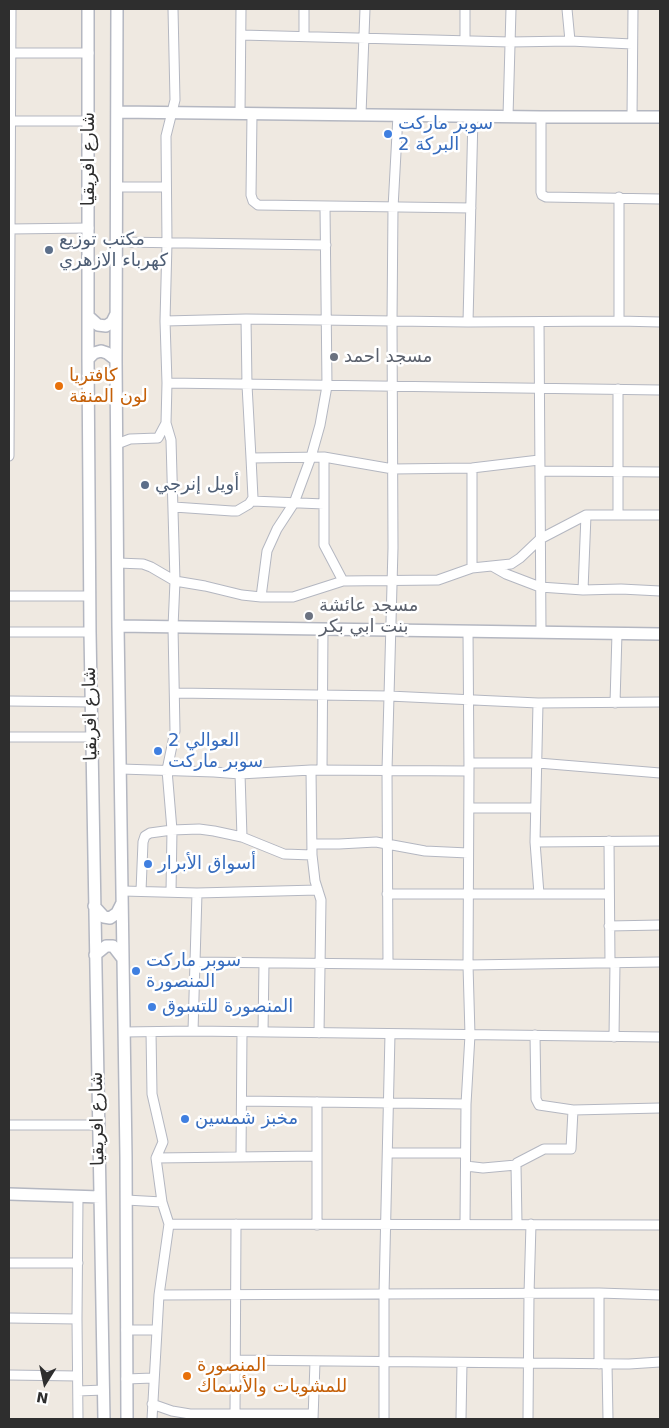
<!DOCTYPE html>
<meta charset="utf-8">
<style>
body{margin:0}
#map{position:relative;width:669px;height:1428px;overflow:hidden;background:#efe9e1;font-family:"DejaVu Sans",sans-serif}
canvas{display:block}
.frame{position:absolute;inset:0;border:10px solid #2e2e2e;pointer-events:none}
.north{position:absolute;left:20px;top:1358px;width:50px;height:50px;-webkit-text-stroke:4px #fff;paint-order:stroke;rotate:190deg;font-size:14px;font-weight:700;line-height:20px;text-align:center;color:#2e2e2e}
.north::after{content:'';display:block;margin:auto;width:18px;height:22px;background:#2e2e2e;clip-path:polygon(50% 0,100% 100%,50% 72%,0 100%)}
</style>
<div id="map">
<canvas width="669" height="1428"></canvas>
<div class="frame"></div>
<div class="north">N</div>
</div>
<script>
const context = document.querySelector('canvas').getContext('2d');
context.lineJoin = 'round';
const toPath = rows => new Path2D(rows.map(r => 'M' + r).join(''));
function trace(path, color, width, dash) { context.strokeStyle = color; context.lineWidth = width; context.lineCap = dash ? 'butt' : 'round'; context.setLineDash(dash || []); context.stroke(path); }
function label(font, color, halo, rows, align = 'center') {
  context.font = font + ' "DejaVu Sans","Noto Naskh Arabic",sans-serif'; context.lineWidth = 5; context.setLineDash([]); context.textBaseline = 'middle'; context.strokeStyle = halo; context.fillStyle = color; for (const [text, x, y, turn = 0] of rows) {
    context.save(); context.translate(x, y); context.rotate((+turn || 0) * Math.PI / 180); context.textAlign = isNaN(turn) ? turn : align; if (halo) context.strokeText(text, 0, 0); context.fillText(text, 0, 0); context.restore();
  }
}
const street = toPath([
 [567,9,570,41],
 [241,35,510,42,570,41,632,44],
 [304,36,304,9],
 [465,41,465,9],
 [11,53,89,53],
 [240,113,241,9],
 [252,114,251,195,253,201,258,205,471,208],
 [361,114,365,9],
 [508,116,511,9],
 [541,117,541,192,542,195,546,197,660,199],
 [632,117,633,9],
 [11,121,89,121],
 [118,187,166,187],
 [619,197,619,321],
 [10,229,89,228],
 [117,242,326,245],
 [246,319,247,385,251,458],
 [165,321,246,319,468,322,619,321,660,322],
 [468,322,473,116],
 [539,322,541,632],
 [167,383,660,390],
 [117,444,130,439,158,438,166,423],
 [9,456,11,9],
 [324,457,324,545,343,581],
 [540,471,660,472],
 [252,501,324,504],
 [174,507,232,511,237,511,249,504,253,498,251,458,324,457,393,469,472,468,539,460],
 [618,515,618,389],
 [118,563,143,564,151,567,175,581,205,586,242,595,261,597,293,597,343,581,438,580,472,568,511,564,520,558,540,539,586,515,660,515],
 [492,566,506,574,540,587,583,590,621,589,660,591],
 [472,568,472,468],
 [583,590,586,515],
 [9,596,90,596],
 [261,597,267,551,277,529,294,503,311,457,320,425,327,386,325,207],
 [9,632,90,632],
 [175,693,389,696,538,703,660,702],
 [9,701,91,702],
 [538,703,535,842,539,894],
 [615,703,617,633],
 [9,737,92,737],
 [469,763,538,763,660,773],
 [121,769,214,772,240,774,311,770,469,771],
 [311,770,312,855,315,881,321,900,319,1033],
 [322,770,323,629],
 [240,774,242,837],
 [469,808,535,808],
 [609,841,610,963],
 [535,842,660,841],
 [312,844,339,844,376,842,425,851,468,853],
 [123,891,197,893,318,890],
 [141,891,143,842,145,836,150,833,172,830,199,829,214,831,242,837,284,854,312,855],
 [171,892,172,830,167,770,175,731,173,627,175,581,171,440,166,423,167,383,165,321,167,243,166,136,175,100,173,9],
 [387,894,609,894],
 [609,926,660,925],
 [194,962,468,965,660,962],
 [388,964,387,770,393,548,392,321,393,208,398,115],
 [193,1031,197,893],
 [124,1032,193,1031,660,1037],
 [151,1032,152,1094,163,1142,156,1158,162,1202,169,1224,159,1295,152,1419],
 [263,1032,264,963],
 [535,1035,536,1099,539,1105,573,1110,660,1108],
 [614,1037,615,963],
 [242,1101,466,1104],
 [9,1125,98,1125],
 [388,1153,465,1153],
 [241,1156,242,1032],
 [156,1158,317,1156],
 [516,1165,517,1224],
 [466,1166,483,1168,516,1165,517,1163,544,1149,571,1149,573,1110],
 [126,1200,162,1202],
 [169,1224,660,1225],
 [465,1224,466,1104,470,1035,468,965,469,771,468,631],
 [317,1225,317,1102],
 [9,1263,78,1263],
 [159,1295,599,1293,660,1295],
 [9,1318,77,1319],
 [126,1330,156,1330],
 [236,1360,629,1364,660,1362],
 [599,1364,599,1293],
 [607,1364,608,1419],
 [9,1375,77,1376],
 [126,1379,153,1378],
 [78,1391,104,1390],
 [152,1404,172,1411,190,1414,313,1414],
 [235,1414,236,1224],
 [78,1419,77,1319,78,1197],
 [313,1419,315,1362],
 [384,1419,384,1294,390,1034],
 [461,1419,462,1363],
 [528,1419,529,1294,531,1224]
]);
const secondary = toPath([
 [88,9,88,359,90,632,104,1419],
 [117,9,116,360,118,626,126,1157,127,1419],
 [117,112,541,117,660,117],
 [88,316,98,325,106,326,112,322,116,314],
 [88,359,94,353,101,351,107,353,116,360],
 [118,626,660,634],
 [94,906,104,917,110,918,117,913,122,903],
 [95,955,106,946,113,946,123,959],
 [9,1194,100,1197]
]);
const markers = [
 [388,134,5,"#3f7fe0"],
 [49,250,5,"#5c6f8a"],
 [334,357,5,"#6b7280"],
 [59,386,5,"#e8710a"],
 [145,485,5,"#5c6f8a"],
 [309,616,5,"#6b7280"],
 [158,751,5,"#3f7fe0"],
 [148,864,5,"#3f7fe0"],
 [136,971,5,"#3f7fe0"],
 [152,1007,5,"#3f7fe0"],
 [185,1119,5,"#3f7fe0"],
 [187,1376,5,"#e8710a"]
];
const shopNames = [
 ["سوبر ماركت",398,124],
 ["البركة 2",398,145],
 ["العوالي 2",168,741],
 ["سوبر ماركت",168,762],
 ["أسواق الأبرار",158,864],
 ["سوبر ماركت",146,961],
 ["المنصورة",146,982],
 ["المنصورة للتسوق",162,1007],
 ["مخبز شمسين",195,1119]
];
const streetNames = [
 ["شارع افريقيا",89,159,-90],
 ["شارع افريقيا",91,714,-91],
 ["شارع افريقيا",98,1119,-91]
];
const serviceNames = [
 ["مكتب توزيع",59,240],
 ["كهرباء الازهري",59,261],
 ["أويل إنرجي",155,485]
];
const worshipNames = [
 ["مسجد احمد",344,357],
 ["مسجد عائشة",319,606],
 ["بنت ابي بكر",319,627]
];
const foodNames = [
 ["كافتريا",69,376],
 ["لون المنقة",69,397],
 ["المنصورة",197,1366],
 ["للمشويات والأسماك",197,1387]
];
trace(street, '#b4b7c1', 11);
trace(secondary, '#b4b7c1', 14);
trace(street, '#fff', 9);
trace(secondary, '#fff', 11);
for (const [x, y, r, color] of markers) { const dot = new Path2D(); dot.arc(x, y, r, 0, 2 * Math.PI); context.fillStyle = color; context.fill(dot); trace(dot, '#fff', 2); }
label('18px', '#366cbe', '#fff', shopNames, 'left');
label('18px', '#2e2e2e', '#fff', streetNames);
label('18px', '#4e5e75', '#fff', serviceNames, 'left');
label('18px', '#5b616d', '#fff', worshipNames, 'left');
label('18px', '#c56008', '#fff', foodNames, 'left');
</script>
